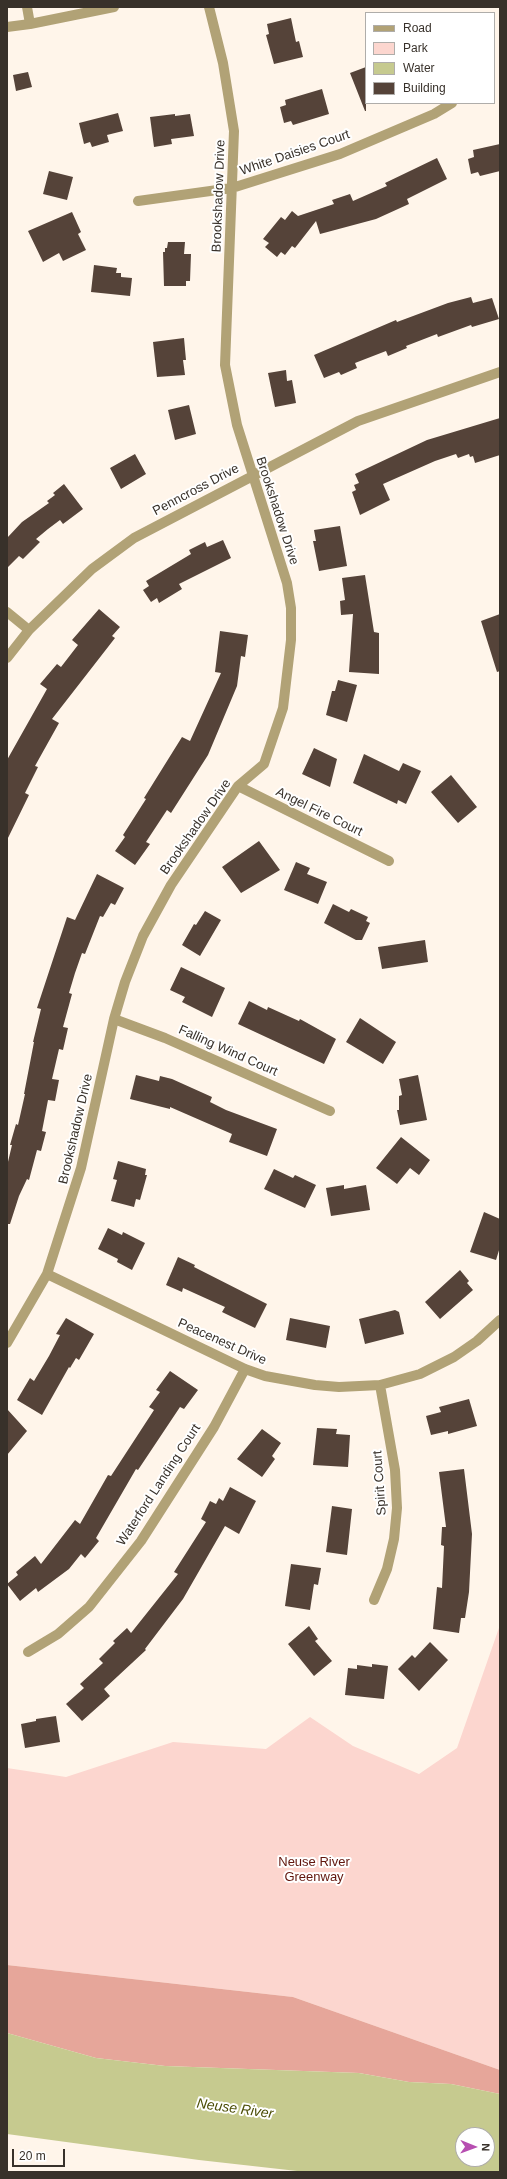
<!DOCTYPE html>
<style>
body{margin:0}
#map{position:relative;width:507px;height:2179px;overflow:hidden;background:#fff5ea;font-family:Helvetica,sans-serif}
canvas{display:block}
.frame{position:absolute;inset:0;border:8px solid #38312a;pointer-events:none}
.legend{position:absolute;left:365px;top:12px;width:130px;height:92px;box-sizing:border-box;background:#fff;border:1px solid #afadaa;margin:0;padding:5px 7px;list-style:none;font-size:12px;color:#38312a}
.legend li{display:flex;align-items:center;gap:8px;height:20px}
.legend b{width:20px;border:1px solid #afadaa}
.north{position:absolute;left:455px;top:2127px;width:40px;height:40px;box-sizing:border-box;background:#fff;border:1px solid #afadaa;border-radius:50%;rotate:91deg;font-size:11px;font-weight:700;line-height:16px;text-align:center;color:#38312a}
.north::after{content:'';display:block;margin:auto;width:14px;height:18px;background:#b74eb1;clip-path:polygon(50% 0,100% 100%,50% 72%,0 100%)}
.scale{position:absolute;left:12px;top:2149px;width:53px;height:18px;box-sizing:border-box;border:2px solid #38312a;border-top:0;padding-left:5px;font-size:12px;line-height:14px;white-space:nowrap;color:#38312a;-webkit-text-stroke:3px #fff;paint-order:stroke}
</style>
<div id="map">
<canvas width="507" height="2179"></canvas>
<div class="frame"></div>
<ul class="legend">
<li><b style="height:5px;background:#b1a276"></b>Road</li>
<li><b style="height:11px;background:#fcd6cf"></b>Park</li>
<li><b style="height:11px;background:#c6ca8f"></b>Water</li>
<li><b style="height:11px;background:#554339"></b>Building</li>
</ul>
<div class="north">N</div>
<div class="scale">20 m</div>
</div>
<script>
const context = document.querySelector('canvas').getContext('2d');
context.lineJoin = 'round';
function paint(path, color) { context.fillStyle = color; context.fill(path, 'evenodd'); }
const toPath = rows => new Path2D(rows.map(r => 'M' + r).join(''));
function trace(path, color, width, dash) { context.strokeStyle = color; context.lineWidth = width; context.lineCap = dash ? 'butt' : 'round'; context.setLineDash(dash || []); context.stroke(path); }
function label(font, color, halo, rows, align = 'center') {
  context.font = font + ' Helvetica,sans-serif'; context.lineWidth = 4; context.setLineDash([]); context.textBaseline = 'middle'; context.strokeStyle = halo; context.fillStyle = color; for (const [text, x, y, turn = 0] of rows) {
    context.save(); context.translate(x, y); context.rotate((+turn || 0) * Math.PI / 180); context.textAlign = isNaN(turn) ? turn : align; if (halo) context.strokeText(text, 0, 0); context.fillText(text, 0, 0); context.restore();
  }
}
const green = toPath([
 [500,1625,500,2070,293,1997,7,1965,7,1768,66,1777,173,1742,266,1749,310,1717,353,1746,419,1774,457,1748]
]);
const forest = toPath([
 [7,1965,293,1997,500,2070,500,2094,451,2084,409,2082,359,2073,165,2066,96,2058,7,2033]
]);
const water = toPath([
 [7,2033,96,2058,165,2066,359,2073,409,2082,451,2084,500,2094,500,2172,306,2172,199,2160,7,2134],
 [463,2135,487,2135,487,2159,463,2159]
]);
const building = toPath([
 [291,18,296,42,299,41,303,57,274,64,266,35,269,34,267,24],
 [366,67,366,111,365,111,350,73],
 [28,72,32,87,16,91,13,75],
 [322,89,329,114,293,125,291,121,284,123,280,107,286,105,285,100],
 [118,113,123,131,107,135,109,142,92,147,90,142,84,144,79,123],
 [175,114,175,116,190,114,194,136,171,139,172,144,154,147,150,117],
 [500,144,500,171,480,176,478,172,471,174,468,159,474,157,473,150],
 [437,158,447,179,407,199,409,204,376,219,320,234,316,221,295,248,292,246,285,255,281,252,277,257,265,247,269,243,263,239,281,217,285,220,292,211,298,216,334,204,332,200,350,194,353,201,387,186,385,183],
 [49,171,73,177,67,200,43,194],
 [72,212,81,232,78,234,86,250,63,261,59,253,43,262,28,231],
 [168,242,185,242,184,254,191,254,190,281,186,281,186,286,164,286,163,252,165,252,165,248,167,248],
 [94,265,117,268,116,273,121,273,121,277,132,278,130,296,91,292],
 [471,297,473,303,492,298,499,319,472,327,471,325,438,337,437,334,406,346,407,348,388,356,386,351,355,363,357,368,341,375,339,372,324,378,314,355,396,320,397,322,448,303],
 [184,338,186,360,183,360,185,375,157,377,153,342],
 [286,370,287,381,292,380,296,403,275,407,268,373],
 [189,405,196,434,175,440,168,410],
 [500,418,500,455,475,463,473,456,470,457,469,454,458,458,456,454,435,461,383,484,390,500,360,515,352,492,356,490,354,485,359,483,355,474,427,440],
 [135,454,146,474,121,489,110,468],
 [64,484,83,509,63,524,60,520,48,529,36,539,40,542,23,559,19,556,7,568,7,538,22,522,49,503,47,501,55,495,53,493],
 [340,526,347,566,319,571,313,541,316,541,314,530],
 [223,540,231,558,179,584,182,589,159,603,157,598,151,602,143,590,149,586,146,581,191,554,189,550,205,542,207,547],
 [365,575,374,632,379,633,379,674,349,672,353,614,341,615,340,601,345,600,342,578],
 [99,609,120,627,112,636,115,638,52,719,59,723,35,766,38,767,25,793,29,795,7,840,7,760,47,689,40,684,57,664,61,667,78,645,72,640],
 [500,614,500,671,497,672,481,621],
 [220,631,248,635,245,657,241,656,237,686,208,755,171,813,167,810,146,842,150,844,135,865,115,851,125,837,123,835,146,799,144,798,182,737,190,741,221,673,215,672],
 [338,680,357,685,347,722,326,715,332,691,335,691],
 [314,748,337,759,330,787,302,774],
 [364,754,399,771,403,763,421,771,406,804,398,800,397,804,353,783],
 [451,775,477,807,458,823,431,792],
 [259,841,280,870,241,893,222,867],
 [296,862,310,868,307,874,327,882,318,904,284,890],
 [97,874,124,888,115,905,111,903,103,917,100,916,85,954,82,953,75,973,69,993,72,994,63,1027,68,1028,63,1050,59,1049,52,1079,59,1080,55,1101,48,1100,42,1131,46,1132,41,1151,37,1150,29,1180,27,1179,19,1196,10,1224,7,1224,7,1166,12,1145,10,1145,16,1124,18,1125,25,1094,24,1094,34,1042,33,1042,41,1009,37,1008,67,917,75,920],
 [333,904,349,912,351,909,368,917,366,921,370,923,362,940,356,940,324,923],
 [205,911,221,920,200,956,182,945,194,924,196,925],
 [425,940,428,962,382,969,378,947],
 [181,967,225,988,212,1017,182,1002,185,997,170,990],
 [249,1001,267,1010,268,1007,299,1021,300,1019,336,1039,324,1064,238,1024],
 [360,1018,396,1042,383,1064,346,1042],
 [136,1075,159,1081,160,1076,172,1079,212,1097,210,1102,226,1110,277,1129,267,1156,229,1142,232,1134,170,1107,170,1109,130,1099],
 [418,1075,427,1120,400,1125,397,1110,399,1110,399,1096,402,1095,399,1079],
 [401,1137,430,1160,419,1175,410,1168,397,1184,376,1168],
 [118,1161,146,1169,145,1175,147,1175,140,1200,136,1199,134,1207,111,1201,117,1180,113,1179],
 [274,1169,293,1178,295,1175,316,1185,305,1208,264,1189],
 [344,1185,344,1189,366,1185,370,1210,331,1216,326,1188],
 [484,1212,500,1219,500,1247,496,1260,470,1252],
 [108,1228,122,1235,123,1232,145,1243,132,1270,117,1262,118,1259,98,1249],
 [178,1257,195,1265,194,1267,267,1304,255,1328,222,1312,225,1307,183,1288,182,1292,166,1285],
 [460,1270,469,1281,467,1283,473,1290,440,1319,425,1302],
 [395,1310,399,1312,404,1334,365,1344,359,1319],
 [66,1318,94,1334,79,1360,76,1358,70,1368,69,1367,42,1415,17,1400,30,1378,34,1381,49,1356,60,1335,56,1334],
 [290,1318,330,1326,326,1348,286,1340],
 [170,1371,198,1390,184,1409,180,1407,138,1470,136,1469,96,1538,99,1541,85,1558,81,1554,69,1569,38,1592,36,1588,20,1601,7,1584,18,1575,16,1572,35,1556,41,1564,75,1520,80,1524,108,1475,111,1476,154,1410,149,1407,160,1392,156,1390],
 [469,1399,477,1426,448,1434,448,1431,431,1435,426,1416,441,1412,439,1407],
 [7,1409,27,1431,7,1455],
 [317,1428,337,1429,336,1434,350,1435,348,1467,313,1465],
 [262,1429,281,1443,272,1456,275,1459,262,1477,237,1459],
 [464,1469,472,1534,469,1592,465,1618,461,1618,459,1633,433,1629,437,1587,442,1588,444,1546,441,1545,442,1527,446,1527,439,1472],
 [230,1487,256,1501,239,1534,225,1526,183,1599,145,1649,146,1650,104,1689,110,1696,82,1721,66,1704,84,1688,80,1684,103,1663,99,1659,115,1643,113,1641,127,1628,131,1633,178,1574,174,1572,206,1522,201,1519,210,1501,216,1504,219,1498,223,1501],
 [332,1506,352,1509,347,1555,326,1552],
 [291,1564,321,1568,318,1585,314,1584,310,1610,285,1606],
 [309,1626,318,1639,315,1641,332,1661,314,1676,288,1644],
 [430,1642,448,1660,419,1691,398,1669,412,1655,415,1658],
 [372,1664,388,1666,384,1699,345,1695,348,1668,357,1669,357,1665,372,1667],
 [56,1716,60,1742,25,1748,21,1724,36,1721,36,1719]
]);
const minor = toPath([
 [27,7,30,24],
 [7,27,30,24,114,7],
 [138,201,232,188,340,154,434,114,452,103],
 [7,612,29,630],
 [7,658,29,630,92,569,134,538,358,421,500,372],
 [238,786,389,861],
 [114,1019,165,1038,330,1111],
 [47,1274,245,1369,265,1376,315,1385,339,1387,380,1385,420,1374,454,1357,477,1341,500,1320],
 [7,1343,47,1274,81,1168,114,1019,125,982,143,936,171,885,238,786,264,764,283,708,291,640,291,608,287,583,237,425,225,365,234,131,223,63,209,7],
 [374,1600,387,1569,394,1539,397,1508,395,1470,380,1385],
 [28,1652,58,1634,89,1607,141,1541,214,1427,245,1369]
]);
const streetNames = [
 ["White Daisies Court",295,153,-19],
 ["Brookshadow Drive",219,196,-88],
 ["Penncross Drive",196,490,-28],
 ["Brookshadow Drive",277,511,72],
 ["Angel Fire Court",319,812,26],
 ["Brookshadow Drive",196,827,-55],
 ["Falling Wind Court",228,1051,24],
 ["Brookshadow Drive",76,1129,-77],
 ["Peacenest Drive",222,1342,24],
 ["Spirit Court",380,1483,-94],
 ["Waterford Landing Court",159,1485,-57]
];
const parkNames = [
 ["Neuse River",314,1862],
 ["Greenway",314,1877]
];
const waterNames = [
 ["Neuse River",235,2109,8]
];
paint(green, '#fcd6cf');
paint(forest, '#e6a69a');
paint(water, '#c6ca8f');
paint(building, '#554339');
trace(minor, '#b1a276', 10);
label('13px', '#38312a', '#fff', streetNames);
label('13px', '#61160d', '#fff', parkNames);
label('italic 14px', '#4c4e07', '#fff', waterNames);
</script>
